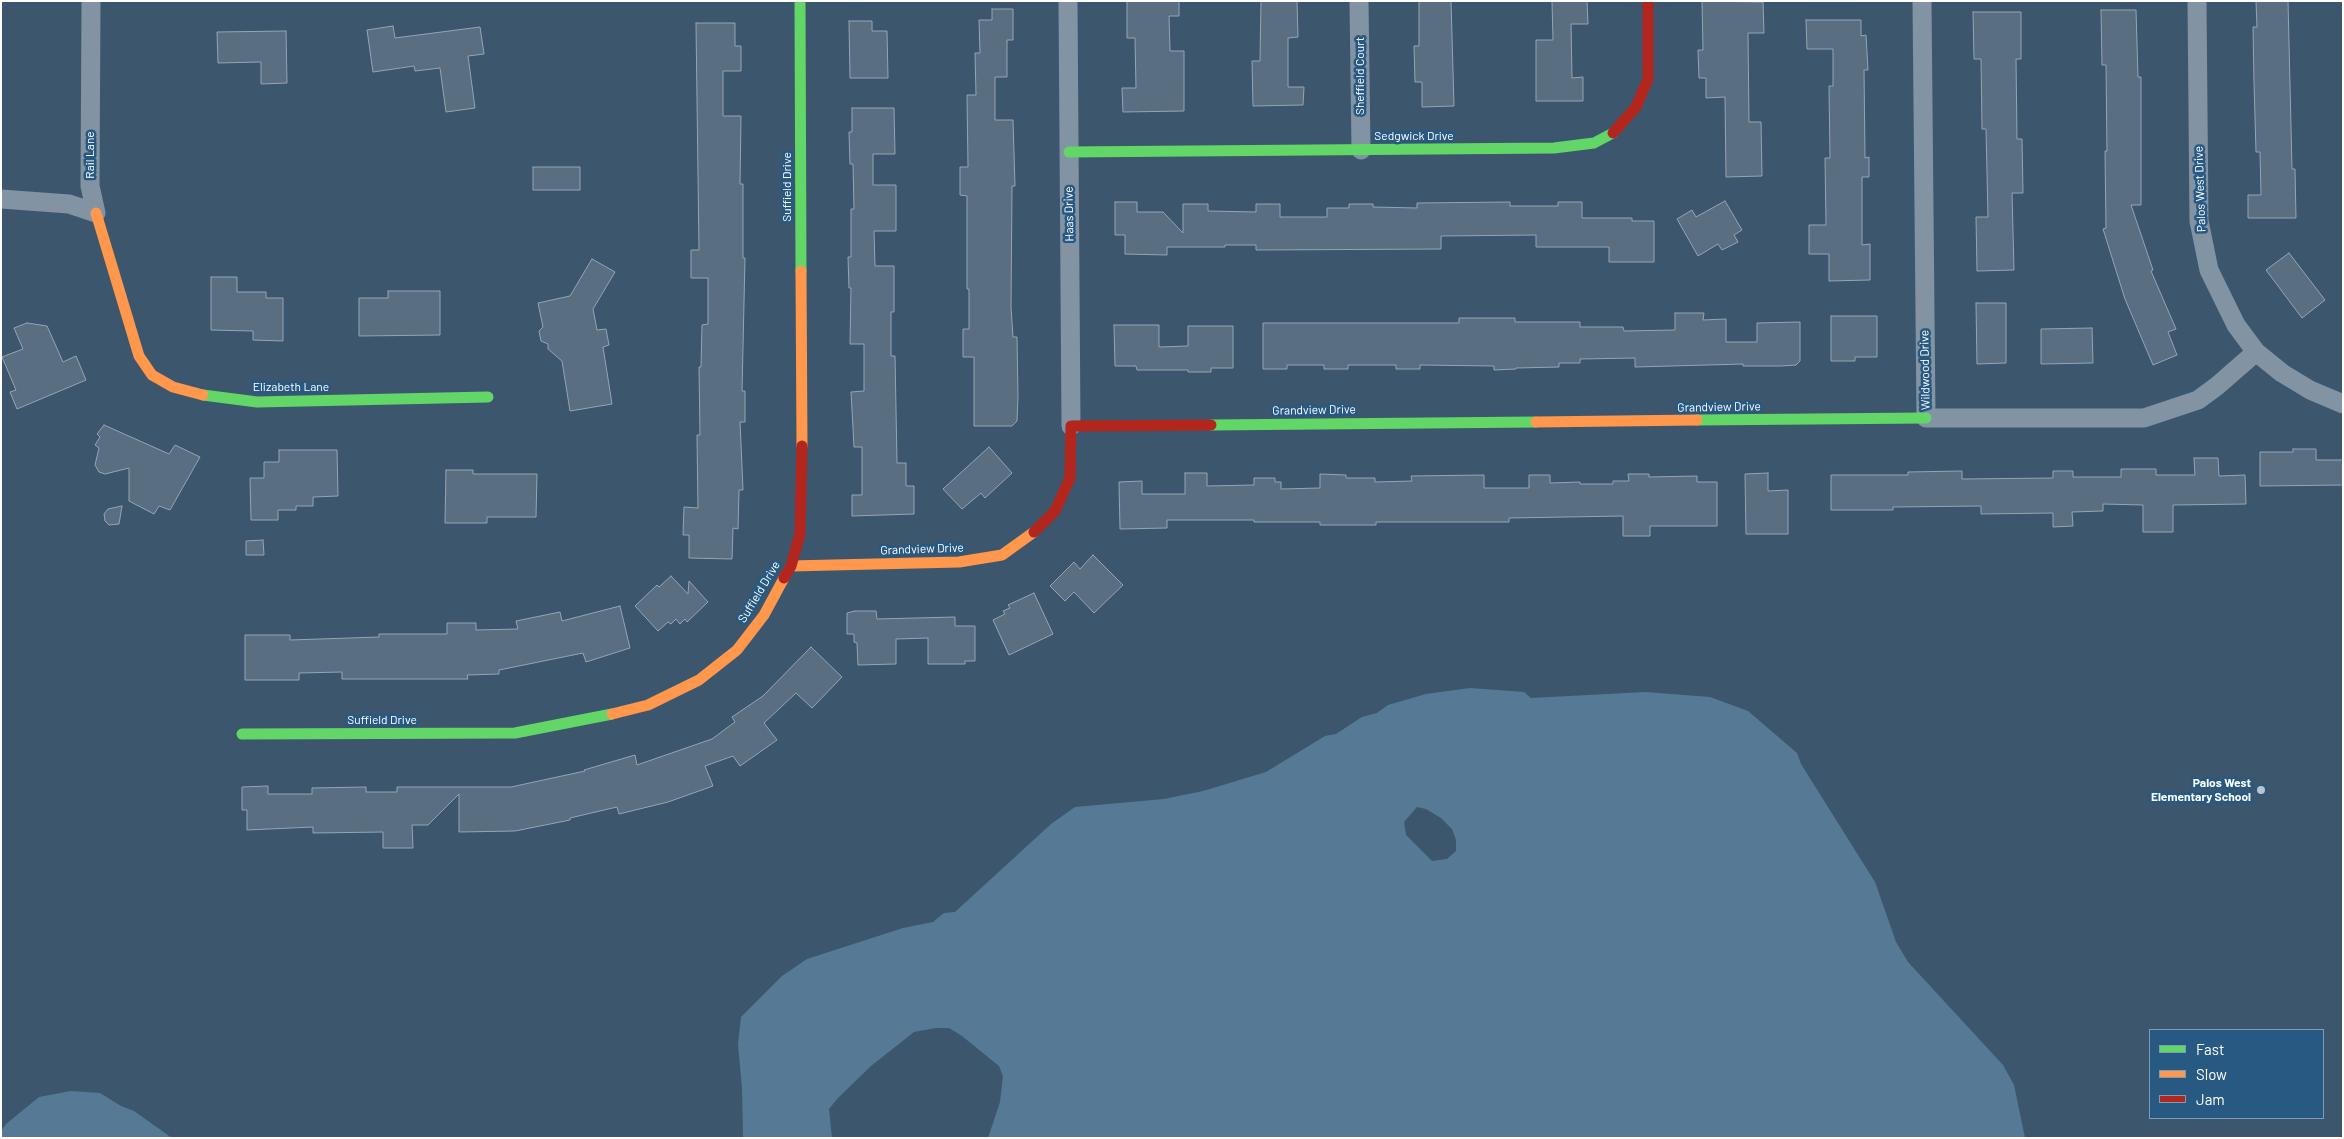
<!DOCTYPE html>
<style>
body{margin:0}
#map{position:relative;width:2344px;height:1139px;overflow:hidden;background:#3c576d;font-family:Barlow,sans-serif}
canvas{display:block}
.frame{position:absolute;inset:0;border:2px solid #fff;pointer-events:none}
.legend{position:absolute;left:2149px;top:1029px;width:175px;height:90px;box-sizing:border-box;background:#275982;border:1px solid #7d9bb4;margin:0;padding:6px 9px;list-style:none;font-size:15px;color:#fff}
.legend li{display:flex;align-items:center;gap:10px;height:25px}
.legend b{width:25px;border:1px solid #7d9bb4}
</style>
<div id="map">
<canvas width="2344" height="1139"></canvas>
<div class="frame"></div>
<ul class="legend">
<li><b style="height:6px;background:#63d668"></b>Fast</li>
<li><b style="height:6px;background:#ff974d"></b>Slow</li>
<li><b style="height:6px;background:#b3261e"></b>Jam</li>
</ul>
</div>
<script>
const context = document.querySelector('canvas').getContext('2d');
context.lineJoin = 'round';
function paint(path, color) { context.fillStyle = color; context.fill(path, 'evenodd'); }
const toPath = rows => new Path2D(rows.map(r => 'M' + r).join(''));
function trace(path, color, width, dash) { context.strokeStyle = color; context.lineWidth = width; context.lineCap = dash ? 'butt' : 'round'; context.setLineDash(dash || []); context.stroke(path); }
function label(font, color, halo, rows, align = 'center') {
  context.font = font + ' Barlow,sans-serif'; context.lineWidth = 5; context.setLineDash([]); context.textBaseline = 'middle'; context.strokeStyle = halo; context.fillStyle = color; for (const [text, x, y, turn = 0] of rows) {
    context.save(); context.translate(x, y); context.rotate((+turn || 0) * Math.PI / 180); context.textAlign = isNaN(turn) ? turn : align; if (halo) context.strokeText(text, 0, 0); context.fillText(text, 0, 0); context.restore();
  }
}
const water = toPath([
 [1470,688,1524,692,1531,698,1645,692,1710,697,1748,711,1797,753,1801,764,1875,882,1896,942,1908,962,2003,1065,2014,1085,2025,1138,988,1138,1000,1102,1003,1076,999,1066,962,1036,949,1028,936,1028,914,1032,871,1066,838,1098,829,1109,832,1138,743,1138,742,1088,738,1044,741,1017,782,976,807,959,903,928,933,922,944,913,955,912,1051,824,1075,807,1164,799,1203,791,1266,772,1325,736,1336,734,1362,717,1377,713,1388,705,1426,694],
 [1417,807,1426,809,1441,818,1452,829,1456,840,1456,851,1447,859,1432,861,1406,835,1404,822],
 [71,1091,100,1093,121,1106,134,1111,172,1138,1,1138,1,1131,6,1124,39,1097]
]);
const building = toPath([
 [1127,1,1179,1,1179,16,1169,16,1170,51,1184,51,1184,111,1123,112,1122,88,1136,88,1135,38,1127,38,1127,1],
 [1261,1,1297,1,1298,37,1288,38,1288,87,1304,87,1303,105,1253,106,1252,61,1260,61,1261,1],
 [1419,1,1451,1,1454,106,1422,107,1422,82,1415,82,1414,46,1419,46,1419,1],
 [1552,1,1587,1,1588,24,1571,24,1572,78,1583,77,1583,101,1536,101,1536,40,1553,40,1552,1],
 [1702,1,1763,2,1764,33,1748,33,1749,122,1761,122,1762,176,1726,177,1725,97,1706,98,1706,78,1699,78,1698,50,1703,50,1702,1],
 [2256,1,2288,1,2292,169,2295,169,2296,218,2248,218,2248,195,2261,195,2260,152,2256,152,2254,82,2253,27,2257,27,2256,1],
 [992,9,1013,9,1013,40,1007,40,1007,77,995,77,995,120,1013,120,1015,186,1012,186,1011,307,1013,337,1017,337,1018,396,1017,421,1012,426,974,426,974,357,963,357,963,329,969,329,969,289,967,289,967,196,960,195,960,167,968,167,967,95,976,95,975,53,980,53,979,20,992,20,992,9],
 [2101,10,2136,10,2138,77,2141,77,2141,205,2131,205,2153,270,2151,271,2176,329,2168,332,2177,355,2153,365,2125,299,2103,229,2106,228,2105,151,2107,151,2106,65,2102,65,2101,10],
 [1973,12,2021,12,2021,59,2016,59,2017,139,2022,139,2023,193,2012,193,2014,270,1977,271,1976,217,1988,217,1986,129,1982,129,1981,59,1974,59,1973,12],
 [1806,20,1861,20,1861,36,1866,35,1868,70,1864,70,1865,158,1869,157,1869,177,1862,177,1862,245,1870,244,1870,280,1829,281,1829,254,1809,254,1809,225,1826,225,1825,158,1830,158,1829,86,1833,86,1833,49,1807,49,1806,20],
 [849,21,872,21,872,31,887,31,888,78,850,78,849,21],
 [696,23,735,23,735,46,741,46,741,71,723,71,723,116,741,116,740,184,743,184,743,258,745,258,742,391,745,391,745,422,740,422,743,490,739,490,738,529,733,528,732,559,689,558,689,535,683,535,684,507,698,508,697,435,700,435,699,367,701,367,702,325,708,324,708,278,691,278,691,250,699,250,696,23],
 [393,26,395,38,480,27,484,54,468,56,475,108,446,112,440,68,415,71,414,66,373,72,367,30,393,26],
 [286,31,287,83,261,84,261,62,218,63,217,32,286,31],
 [852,108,894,108,895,154,873,154,873,185,896,185,896,231,874,231,875,266,894,266,894,312,891,312,891,356,895,356,897,463,906,463,906,486,914,486,914,514,852,516,852,495,862,495,862,447,854,447,851,392,864,391,864,344,850,344,851,288,849,288,848,257,851,257,851,209,854,209,853,164,850,164,849,132,852,132,852,108],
 [533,167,580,167,580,190,533,190,533,167],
 [1725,201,1742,230,1734,235,1738,242,1722,250,1718,244,1698,256,1677,219,1692,210,1696,217,1725,201],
 [1115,202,1137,202,1137,212,1163,212,1183,233,1183,204,1208,204,1208,211,1256,212,1256,204,1280,204,1280,217,1327,217,1327,208,1349,208,1349,204,1373,204,1373,207,1417,208,1417,203,1510,202,1510,206,1558,206,1558,202,1582,202,1582,218,1632,218,1632,221,1654,221,1654,262,1609,262,1609,247,1536,247,1536,235,1441,236,1441,249,1256,250,1256,245,1225,245,1225,247,1167,247,1167,255,1125,254,1125,235,1115,235,1115,202],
 [2289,253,2325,300,2302,318,2266,270,2289,253],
 [592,259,615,272,593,309,597,330,606,329,609,345,603,347,612,404,570,411,562,361,548,349,548,344,541,341,539,331,543,327,538,303,570,296,592,259],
 [211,277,237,277,237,292,266,292,266,298,283,298,283,341,253,340,253,331,211,330,211,277],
 [388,291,440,291,440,335,359,336,359,298,388,298,388,291],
 [1976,303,2006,303,2006,363,1977,364,1976,303],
 [1675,313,1704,313,1703,320,1726,319,1726,342,1757,342,1757,323,1800,322,1800,361,1796,365,1781,366,1743,366,1743,364,1635,367,1635,358,1580,359,1580,363,1559,363,1559,367,1516,368,1516,369,1494,370,1494,366,1420,365,1420,369,1396,369,1396,365,1348,365,1348,369,1324,369,1324,365,1287,365,1287,369,1263,369,1263,323,1459,323,1459,318,1515,318,1515,322,1580,322,1580,327,1623,327,1624,331,1675,330,1675,313],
 [1831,316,1877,316,1877,357,1855,357,1855,361,1831,361,1831,316],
 [27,323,47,326,63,362,76,356,86,380,17,409,10,392,16,390,2,357,23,349,14,328,27,323],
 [1114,325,1159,325,1159,347,1188,346,1188,326,1233,326,1233,368,1211,368,1211,372,1188,372,1188,370,1137,370,1136,366,1115,366,1114,325],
 [2092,328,2093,363,2041,364,2041,329,2092,328],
 [104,425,169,454,175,445,200,457,170,510,159,506,154,514,129,501,129,468,105,474,99,472,95,465,99,448,95,445,100,437,97,434,104,425],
 [989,447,1012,473,985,498,981,493,962,509,943,489,989,447],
 [2293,449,2316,449,2316,460,2343,460,2343,485,2260,486,2260,452,2293,452,2293,449],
 [279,450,337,450,338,496,313,497,313,506,296,506,296,510,278,510,278,520,251,520,250,478,264,478,264,462,279,462,279,450],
 [2194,458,2218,458,2219,476,2245,475,2246,504,2173,505,2173,532,2143,532,2143,505,2103,504,2103,511,2072,512,2073,526,2053,527,2053,513,1981,514,1981,506,1893,507,1893,510,1831,510,1831,475,1908,475,1908,472,1962,471,1962,479,2053,478,2053,471,2073,471,2073,477,2121,477,2121,469,2156,469,2156,475,2195,475,2194,458],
 [446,470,473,470,473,474,537,474,536,517,487,517,487,523,445,523,446,470],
 [1185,473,1207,473,1207,486,1254,485,1254,478,1275,478,1275,482,1281,482,1281,489,1320,488,1320,474,1346,475,1346,478,1375,478,1375,482,1412,481,1411,476,1484,475,1484,488,1529,488,1529,475,1550,475,1550,483,1580,482,1580,484,1613,484,1613,481,1629,481,1628,474,1649,474,1649,477,1697,476,1697,482,1717,482,1717,526,1650,526,1650,536,1623,536,1623,516,1509,518,1509,522,1376,522,1376,525,1320,525,1320,522,1254,522,1254,520,1167,520,1167,528,1120,529,1119,482,1142,481,1142,494,1185,494,1185,473],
 [1768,473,1768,491,1788,490,1788,534,1746,534,1745,474,1768,473],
 [122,506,119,524,109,525,105,521,104,514,108,509,122,506],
 [263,540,264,555,246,555,246,541,263,540],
 [1093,555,1123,585,1094,613,1074,592,1065,601,1050,586,1074,562,1080,569,1093,555],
 [671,576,688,594,689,581,708,602,687,622,685,619,680,624,676,619,671,624,668,622,658,631,635,606,657,585,659,587,671,576],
 [1034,593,1053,634,1009,655,993,620,1005,614,1003,611,1010,608,1008,605,1034,593],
 [620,606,630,648,586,662,583,653,499,670,499,674,467,675,468,679,342,679,342,672,299,673,299,680,245,680,245,635,290,635,290,640,379,637,379,634,447,634,447,623,476,623,476,630,518,629,516,621,560,612,562,621,620,606],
 [855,611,876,611,877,619,955,617,955,626,975,626,975,661,965,661,965,664,928,664,928,638,896,639,896,664,858,665,857,643,854,642,854,634,847,634,847,613,855,611],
 [811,647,842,677,812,708,796,693,764,723,777,740,740,766,733,756,705,766,713,786,668,802,619,814,617,807,570,818,570,820,515,831,459,832,459,794,428,825,412,825,413,848,383,848,383,832,313,833,313,827,247,830,247,810,242,810,242,787,268,786,268,794,312,794,312,788,366,787,366,792,397,792,397,787,511,787,585,771,584,770,635,755,637,765,712,739,735,722,732,717,763,696,811,647]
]);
const street = toPath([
 [1068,1,1071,426],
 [1359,1,1361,150],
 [1922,1,1926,418,2144,418,2198,400,2217,386,2256,352],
 [2197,1,2199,221,2209,270,2236,325,2256,352,2282,373,2310,390,2343,404],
 [1,199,69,204,96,213,90,186,91,1]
]);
const fast = toPath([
 [800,1,801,271],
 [1069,152,1554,148,1594,143,1613,133],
 [203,395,257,402,488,397],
 [1697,420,1926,418],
 [1211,425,1536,422],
 [242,734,515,733,612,714]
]);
const slow = toPath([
 [96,213,139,356,152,375,173,387,203,395],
 [801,271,802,446],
 [1536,422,1697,420],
 [791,566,959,562,1002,555,1034,532],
 [612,714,648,705,699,680,737,650,764,615,784,578]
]);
const jam = toPath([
 [1613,133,1636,107,1648,79,1648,1],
 [1034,532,1055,511,1070,478,1071,426,1211,425],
 [784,578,791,566,800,534,802,446]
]);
const markers = [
 [2261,790,5,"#bbc4cc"]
];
const streetNames = [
 ["Sheffield Court",1360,76,-90],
 ["Sedgwick Drive",1414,136],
 ["Rail Lane",90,155,-90],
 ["Suffield Drive",787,187,-90],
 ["Palos West Drive",2200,189,-92],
 ["Haas Drive",1069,214,-91],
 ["Wildwood Drive",1925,370,-91],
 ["Elizabeth Lane",291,387],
 ["Grandview Drive",1719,407,-1],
 ["Grandview Drive",1314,410,-1],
 ["Grandview Drive",922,549,-2],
 ["Suffield Drive",759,592,-59],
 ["Suffield Drive",382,720]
];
const poiNames = [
 ["Palos West",2251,783],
 ["Elementary School",2251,797]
];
paint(water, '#567a95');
paint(building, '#596e80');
trace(building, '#95a5b2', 1);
trace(street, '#8293a3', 19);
trace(fast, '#63d668', 11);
trace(slow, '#ff974d', 11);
trace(jam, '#b3261e', 11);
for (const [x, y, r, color] of markers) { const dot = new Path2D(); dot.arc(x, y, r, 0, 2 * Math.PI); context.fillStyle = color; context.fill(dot); trace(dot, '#275982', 2); }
label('12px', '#fff', '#275982', streetNames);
label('bold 12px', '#fff', '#275982', poiNames, 'right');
</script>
